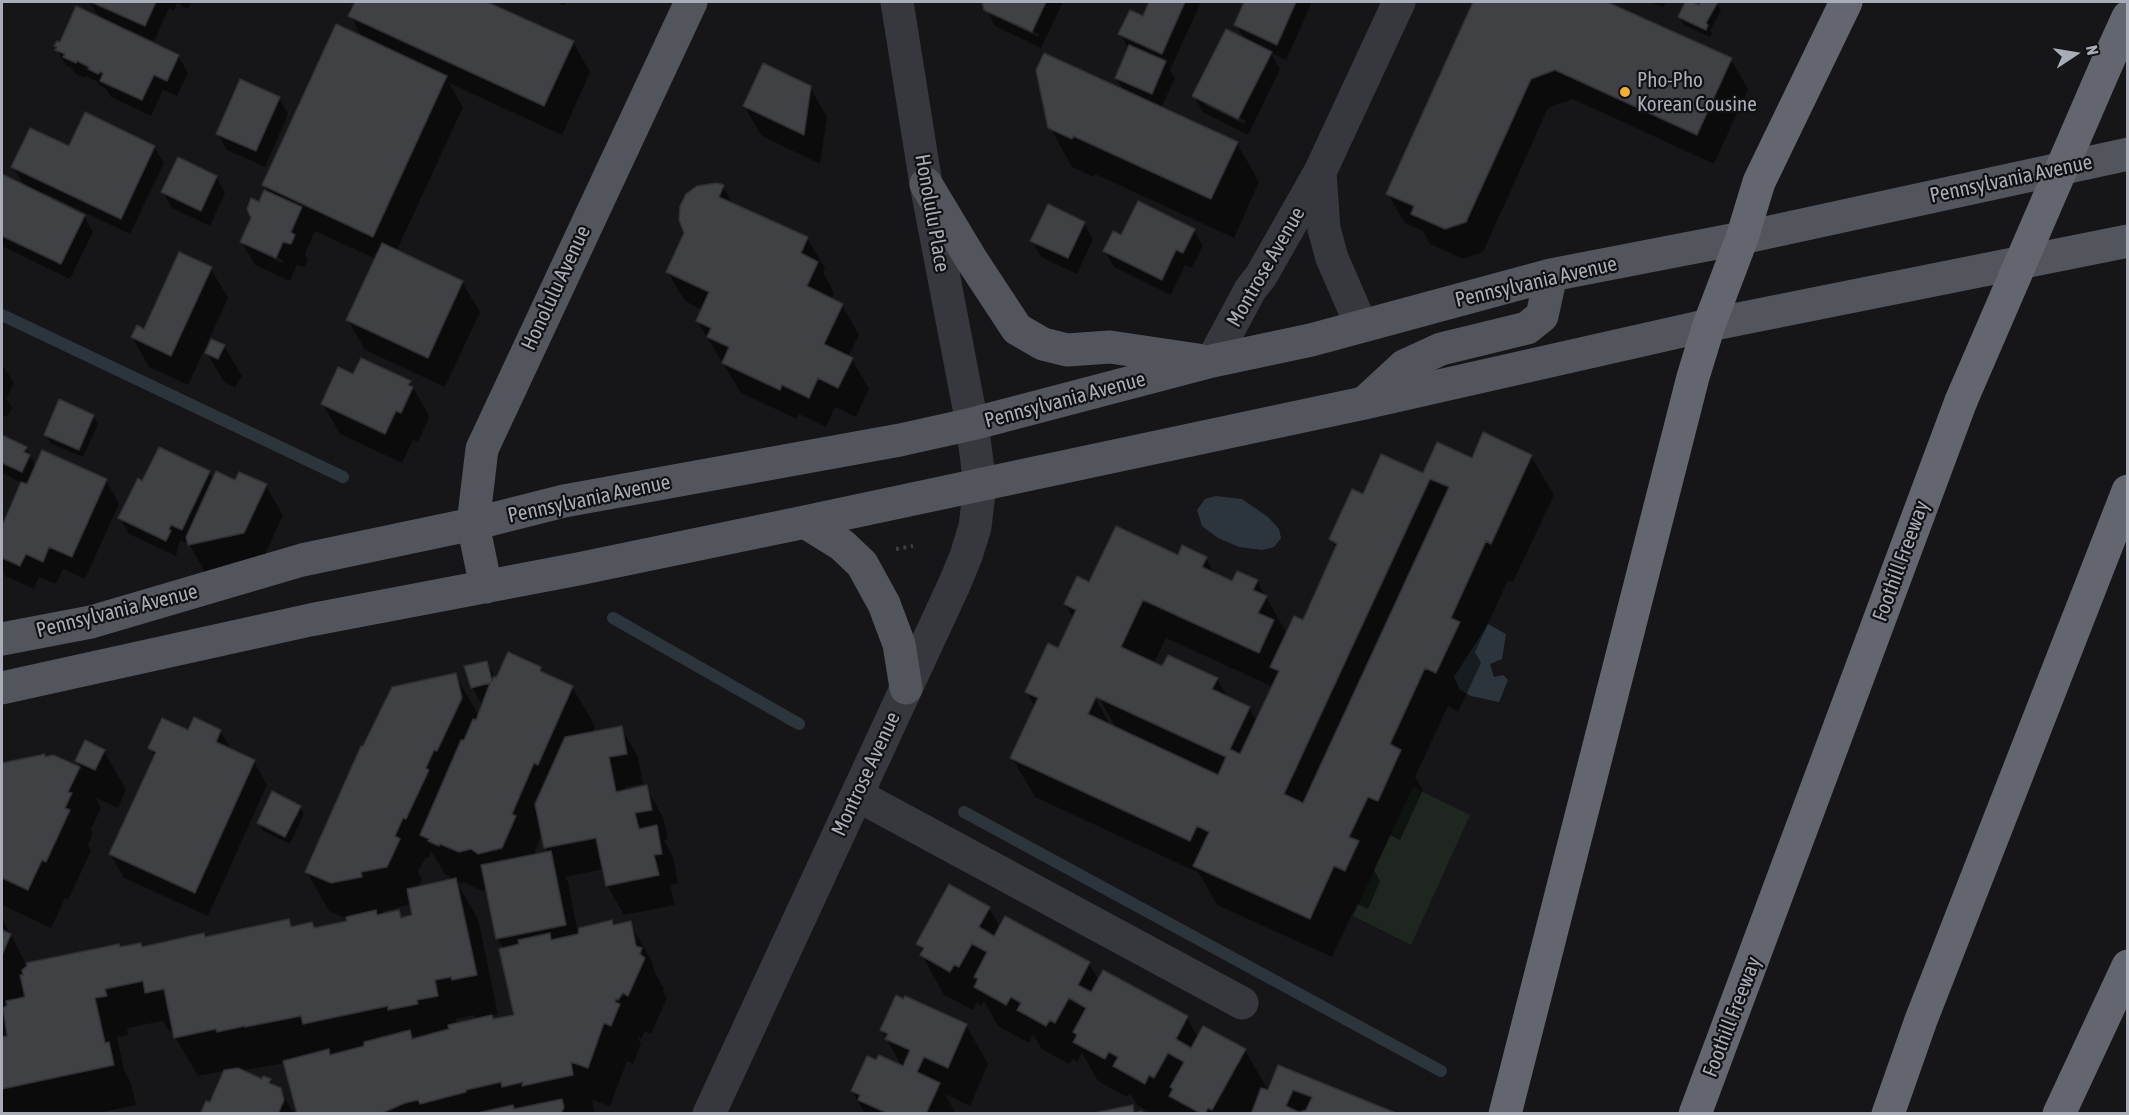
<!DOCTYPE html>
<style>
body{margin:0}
#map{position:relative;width:2129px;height:1115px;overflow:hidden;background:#161618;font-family:"Asap Condensed",sans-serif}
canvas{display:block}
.frame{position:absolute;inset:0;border:3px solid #a8adb8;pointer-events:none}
.north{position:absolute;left:2045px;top:24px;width:60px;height:60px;-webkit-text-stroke:4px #111113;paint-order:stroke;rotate:78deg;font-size:16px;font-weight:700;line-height:24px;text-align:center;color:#a8adb8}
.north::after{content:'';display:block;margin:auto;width:21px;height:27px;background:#a8adb8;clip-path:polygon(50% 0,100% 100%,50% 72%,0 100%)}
</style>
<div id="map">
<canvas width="2129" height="1115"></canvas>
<div class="frame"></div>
<div class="north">N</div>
</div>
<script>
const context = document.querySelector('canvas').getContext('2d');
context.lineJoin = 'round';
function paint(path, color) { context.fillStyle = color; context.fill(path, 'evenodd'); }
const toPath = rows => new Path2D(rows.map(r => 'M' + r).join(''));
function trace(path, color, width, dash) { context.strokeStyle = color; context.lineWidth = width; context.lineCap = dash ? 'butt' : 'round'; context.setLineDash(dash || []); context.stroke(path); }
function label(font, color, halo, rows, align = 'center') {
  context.font = font + ' "Asap Condensed",sans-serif'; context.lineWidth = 4.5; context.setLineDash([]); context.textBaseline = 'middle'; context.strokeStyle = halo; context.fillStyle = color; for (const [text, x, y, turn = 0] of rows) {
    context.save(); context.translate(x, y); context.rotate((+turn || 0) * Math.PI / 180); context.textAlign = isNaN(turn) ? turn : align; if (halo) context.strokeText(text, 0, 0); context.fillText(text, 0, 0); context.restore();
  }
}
const green = toPath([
 [1413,787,1470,815,1411,945,1353,916]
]);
const water = toPath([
 [1216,496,1242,499,1268,517,1279,529,1281,538,1274,547,1262,550,1239,547,1218,538,1202,526,1197,510,1205,499],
 [1488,624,1506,634,1502,659,1490,664,1494,677,1503,675,1508,680,1499,702,1471,696,1460,690,1454,677]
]);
const shadow = toPath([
 [90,2,192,2,188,9,177,3,174,11,169,8,154,41,116,24,115,26,178,56,188,73,177,96,163,90,151,116,111,97,106,89,99,85,96,81,86,76,85,78,74,73,71,67,66,66,57,50,56,46,100,19],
 [356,2,484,2,573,42,590,72,562,135,449,83,463,107,396,252,462,282,480,312,445,387,365,350,348,320,376,259,315,231,305,254,308,259,305,267,297,265,290,281,255,265,242,242,259,204,268,193,264,185,363,39,350,15],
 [260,249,283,260,282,263,260,252],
 [555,2,566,2,564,6],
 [983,2,1063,2,1041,48,995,26],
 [988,10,1039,34,1038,37,988,13],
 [1151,2,1201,2,1170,70,1175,78,1161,108,1237,143,1259,182,1234,238,1095,174,1094,177,1072,167,1050,127,1124,92,1116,78,1129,50,1120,34,1143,18],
 [1246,2,1312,2,1286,60,1271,53,1280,69,1248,135,1203,112,1194,96,1244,39,1236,25],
 [1205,101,1246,121,1244,124,1205,105],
 [1475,2,1603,2,1731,60,1748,89,1714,164,1573,99,1548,108,1483,252,1463,259,1430,244,1423,231,1405,223,1388,194],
 [1650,2,1666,2,1663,7],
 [1685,2,1692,2,1699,7,1702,2,1717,3,1721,11,1710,31,1712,33,1710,37,1684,25,1679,17,1686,2],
 [810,87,827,117,820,164,762,136,744,106],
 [279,98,288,114,265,167,227,150,217,133],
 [154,147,164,163,130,234,42,192,40,195,84,216,93,232,70,279,2,246,2,176,25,187,13,167,70,148],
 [216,177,225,193,210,226,172,208,163,192],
 [723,186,733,205,807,238,825,268,823,272,834,293,831,300,842,305,859,335,848,357,852,359,869,389,856,417,835,407,826,427,799,414,797,419,741,393,697,321,702,310,685,301,667,271],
 [1084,223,1093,239,1077,274,1041,257,1032,241],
 [1194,230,1203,246,1192,268,1185,265,1171,295,1114,267,1104,250,1122,237],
 [211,269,228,298,188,385,149,367,132,337,144,331],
 [224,346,242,376,235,388,224,382,207,353],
 [2,366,4,367,14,383,6,399,12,408,7,417,2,414],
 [353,376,410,382,427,412,429,418,418,442,413,440,402,463,340,434,323,404],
 [93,416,98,424,83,457,50,443,46,435],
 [2,437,26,448,36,467,106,480,119,504,85,579,63,569,56,584,39,577,34,589,5,576,2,570,2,529,22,483,2,473],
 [1531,456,1554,495,1513,582,1508,580,1475,652,1481,663,1458,712,1448,706,1415,777,1423,790,1400,840,1390,835,1374,870,1380,881,1368,909,1357,904,1332,957,1217,905,1199,873,1035,797,1012,758,1036,708,1026,692,1059,650,1073,618,1065,604,1090,584,1178,557,1206,558,1215,575,1233,583,1257,581,1287,634,1304,622,1336,549,1331,539,1363,495,1473,460],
 [1166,638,1273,687,1257,722,1249,708,1228,698,1217,679,1163,668,1154,663],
 [1094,689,1116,728,1112,728,1091,691],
 [209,472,214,481,266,486,283,515,261,563,206,574,189,544,180,540,176,556,129,534,120,518,143,483],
 [487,663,497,680,540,668,544,675,572,687,595,726,592,733,621,727,638,757,643,784,625,787,626,791,646,787,663,817,668,839,664,840,673,857,678,883,670,885,675,905,624,915,607,885,604,869,565,877,568,882,579,939,630,923,652,962,655,973,664,988,663,991,667,998,651,1034,645,1031,641,1039,637,1036,641,1044,633,1064,627,1061,610,1106,592,1100,595,1114,299,1114,285,1063,239,1071,263,1081,270,1080,273,1086,280,1089,294,1114,202,1114,211,1104,225,1071,198,1076,175,1037,174,1030,169,1031,163,1021,127,1028,128,1035,117,1037,124,1070,131,1083,136,1105,93,1114,2,1114,2,918,26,964,119,945,121,949,142,948,205,938,289,921,293,928,315,929,349,922,348,919,329,911,307,872,455,674,479,716,483,706,472,687],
 [542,833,548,853,537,855,535,851],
 [431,851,445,874,450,877,452,881,417,888,422,879,418,872,426,857,429,858],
 [457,882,462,884,463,882,482,891,488,890,497,938,504,949,516,1016,494,1021,491,1016,498,1014,478,919],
 [411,901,414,916,402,919,398,912,383,915,383,911,409,905],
 [25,991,27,999,21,1000],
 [474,1015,477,1020,457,1025,456,1019],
 [220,731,232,751,254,762,267,785,208,916,124,878,110,854,155,757,150,748,188,732],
 [104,751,126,790,118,808,96,798,101,808,91,829,93,833,88,845,91,851,68,900,65,898,51,928,2,905,2,764,44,756,45,758,53,757,82,770,77,761],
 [300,807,304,814,290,844,263,831,259,823],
 [989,908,1000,927,1089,963,1099,981,1187,1018,1198,1038,1245,1050,1269,1092,1279,1067,1393,1114,1181,1114,1179,1111,1178,1114,1152,1114,1137,1105,1130,1093,1127,1097,1098,1081,1082,1053,1077,1062,1073,1059,1069,1064,1042,1049,1033,1035,1029,1043,998,1026,984,1001,981,1006,977,1003,973,1010,944,995,922,955,923,953,918,944],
 [966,1025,988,1064,970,1106,945,1094,956,1114,865,1114,852,1091,877,1062,903,1068,881,1030]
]);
const stream = toPath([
 [2,315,343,477],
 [613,618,799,724],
 [964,812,1441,1071]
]);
const building = toPath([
 [91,2,156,2,145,26,91,2],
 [355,2,487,2,574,41,544,106,348,16,355,2],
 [982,2,1046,2,1032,32,984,10,982,2],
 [1149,2,1185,2,1162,54,1118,34,1130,10,1143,16,1149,2],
 [1244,2,1296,2,1277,45,1234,25,1244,2],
 [1473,2,1607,2,1732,58,1697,135,1555,70,1531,79,1466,222,1445,229,1411,214,1414,206,1386,194,1473,2],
 [1685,2,1693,2,1699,5,1700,2,1718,2,1706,23,1708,25,1706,30,1678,17,1685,2],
 [76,6,179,55,167,81,154,75,142,100,100,81,103,73,100,72,98,74,88,69,89,67,77,61,76,63,63,57,65,54,55,50,57,47,54,46,57,41,60,42,76,6],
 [336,24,447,76,373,237,262,185,336,24],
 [1226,29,1272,52,1238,119,1192,96,1226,29],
 [1129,45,1166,61,1152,94,1115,78,1129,45],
 [1044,53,1238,142,1211,199,1073,136,1072,139,1048,128,1036,70,1044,53],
 [763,63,811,86,804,135,743,106,763,63],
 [240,79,280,97,256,151,216,134,240,79],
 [85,112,155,146,121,219,11,167,30,128,69,146,85,112],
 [178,157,217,176,201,211,161,192,178,157],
 [2,174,85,215,61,264,2,236,2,174],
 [717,183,724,185,719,197,808,237,801,253,818,262,807,286,843,304,824,344,853,358,838,388,818,378,809,398,782,385,780,390,722,363,729,347,707,337,711,328,696,321,709,292,666,272,684,233,679,220,680,206,686,194,697,186,717,183],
 [264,190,302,207,291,232,295,235,291,244,283,242,276,258,240,242,251,218,247,209,251,198,259,202,264,190],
 [1138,201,1195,229,1183,253,1176,250,1162,280,1103,251,1113,231,1121,235,1138,201],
 [1048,204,1085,222,1068,258,1030,241,1048,204],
 [382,243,463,281,428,358,346,320,382,243],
 [179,252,212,267,171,356,131,337,137,325,144,329,179,252],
 [211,339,225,345,218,359,205,353,211,339],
 [361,358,411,381,408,385,413,387,401,413,396,411,385,434,321,404,338,367,353,374,361,358],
 [59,399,94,415,79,450,44,435,59,399],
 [1483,432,1532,455,1491,544,1486,541,1451,618,1460,622,1436,673,1425,668,1390,744,1401,750,1378,801,1368,797,1349,837,1359,841,1345,871,1334,866,1310,919,1193,866,1209,832,1197,826,1190,841,1010,758,1038,698,1025,692,1048,643,1058,648,1076,610,1064,604,1077,576,1089,582,1116,526,1178,555,1182,545,1207,557,1202,567,1232,581,1237,571,1258,580,1253,590,1267,596,1258,613,1274,620,1259,653,1143,600,1121,647,1162,666,1168,655,1218,678,1212,689,1250,707,1230,749,1240,754,1279,671,1270,667,1294,616,1303,620,1337,544,1329,539,1352,489,1363,494,1381,454,1423,473,1437,442,1472,458,1483,432],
 [1430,479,1449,487,1303,803,1284,794,1430,479],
 [1096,697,1226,757,1218,775,1088,714,1096,697],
 [2,435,27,447,24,452,30,455,22,472,2,463,2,435],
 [159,447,210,471,182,530,171,525,169,529,171,531,166,541,118,518,138,478,142,481,159,447],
 [42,450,107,479,72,557,49,547,43,562,26,554,20,566,2,558,2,526,21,482,27,484,42,450],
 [216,471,235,480,239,472,267,484,244,533,188,545,186,537,216,471],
 [508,652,541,667,540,671,573,686,538,765,534,763,512,814,516,816,502,848,478,854,471,849,459,852,440,844,439,846,428,841,429,839,420,835,461,740,464,740,473,719,476,720,490,683,471,688,464,666,487,661,492,681,494,676,496,678,508,652],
 [456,673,462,698,437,751,434,750,426,768,429,770,406,819,403,818,395,836,400,839,387,867,361,872,362,877,331,883,305,872,361,746,363,746,392,687,456,673],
 [194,717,221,730,216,742,255,760,195,893,109,854,156,752,148,748,162,718,188,730,194,717],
 [622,726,627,754,609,757,616,792,647,785,652,810,635,813,639,829,657,825,662,854,654,855,659,875,606,886,596,838,544,848,535,804,565,737,622,726],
 [85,740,105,750,95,770,75,761,85,740],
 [45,754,45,757,53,755,80,767,68,792,72,793,65,808,70,810,46,862,42,860,28,890,2,878,2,763,45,754],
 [272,791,301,806,285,837,257,823,272,791],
 [551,851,566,925,496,939,481,865,551,851],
 [456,878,477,975,452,980,451,977,435,980,438,996,417,1000,418,1004,388,1010,388,1006,303,1024,301,1016,245,1027,245,1026,217,1032,216,1029,174,1038,164,989,145,993,143,981,105,989,107,996,95,998,105,1043,109,1042,114,1065,2,1089,2,1037,7,1036,3,1008,7,1005,6,1001,25,997,20,975,23,975,22,970,27,966,26,963,119,944,120,947,141,943,142,947,204,933,205,937,289,919,291,927,312,922,314,928,347,921,346,917,376,910,377,915,399,910,401,918,412,915,407,889,456,878],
 [949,884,990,907,979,927,994,936,1005,916,1090,962,1078,985,1091,992,1103,970,1188,1016,1176,1039,1191,1048,1203,1026,1246,1049,1212,1110,1208,1108,1205,1114,1202,1114,1169,1096,1173,1089,1170,1087,1184,1062,1168,1053,1154,1078,1149,1075,1145,1084,1113,1066,1118,1057,1109,1052,1105,1059,1073,1042,1077,1035,1073,1032,1086,1008,1069,998,1055,1023,1050,1020,1046,1026,1017,1010,1021,1003,1011,997,1006,1005,974,987,978,979,974,977,987,952,972,944,959,967,954,965,950,972,920,955,924,948,916,944,949,884],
 [612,920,613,925,631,921,636,946,642,948,640,954,645,958,628,996,623,993,618,1000,616,999,615,1002,620,1004,611,1026,604,1023,588,1068,571,1062,573,1075,522,1086,523,1082,502,1087,501,1082,466,1090,466,1092,420,1104,418,1100,405,1103,380,1114,297,1114,283,1061,329,1049,330,1055,364,1046,364,1042,410,1030,412,1039,449,1029,448,1025,492,1015,493,1019,514,1015,499,949,519,944,518,940,550,933,551,940,578,934,579,928,612,920],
 [2,930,11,934,2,955,2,930],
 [896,995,903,999,905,996,967,1024,948,1068,924,1057,917,1072,940,1083,926,1114,889,1114,858,1100,860,1095,851,1091,867,1056,876,1060,879,1055,903,1066,910,1050,885,1039,888,1034,880,1030,896,995],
 [1278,1065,1396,1113,1396,1114,1251,1114,1261,1088,1268,1090,1278,1065],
 [1293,1090,1312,1097,1306,1110,1299,1112,1286,1106,1293,1090],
 [238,1068,262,1079,263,1076,271,1079,269,1083,281,1088,284,1100,278,1114,200,1114,206,1101,210,1102,224,1070,238,1068],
 [562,1099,564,1107,561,1114,473,1114,513,1105,514,1109,562,1099],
 [1133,1105,1134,1113,1142,1111,1142,1114,1098,1114,1098,1112,1133,1105]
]);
const path = toPath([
 [896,549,913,546]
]);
const minor = toPath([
 [1320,172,1324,229,1332,258,1361,325],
 [1212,361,1250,290,1261,276,1320,172,1399,2],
 [857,795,1242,1003],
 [709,1114,954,585,966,556,975,527,980,484,972,424,926,184,897,2]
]);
const major = toPath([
 [926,184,971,259,1017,329,1043,344,1067,350,1110,347,1198,360],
 [1365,402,1404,366,1441,349,1527,328,1542,316,1551,275],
 [805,522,842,545,862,564,884,604,899,644,906,688],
 [486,587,473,524,482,449,691,2],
 [2,639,91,622,302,560,473,524,564,501,900,440,972,424,1212,361,1311,340,1551,275,1742,238,2128,154],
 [2,688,310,620,578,569,805,522,1364,403,1709,325,2128,241]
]);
const highway = toPath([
 [2108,61,2128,17],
 [1505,1114,1693,377,1709,325,1742,238,1759,182,1846,2],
 [1695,1114,1961,401],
 [1888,1114,1921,1020,2128,491],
 [2059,1114,2128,966]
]);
const highwayBridge = toPath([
 [1961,401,2108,61]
]);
const markers = [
 [1625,92,6,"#f2b134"]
];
const poiNames = [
 ["Pho-Pho",1637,80],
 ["Korean Cousine",1637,104]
];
const streetNames = [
 ["Pennsylvania Avenue",2011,179,-12],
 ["Honolulu Place",932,213,80],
 ["Montrose Avenue",1266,267,-60],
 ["Pennsylvania Avenue",1536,282,-13],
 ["Honolulu Avenue",556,288,-65],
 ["Pennsylvania Avenue",1065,400,-15],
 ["Pennsylvania Avenue",589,499,-12],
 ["Foothill Freeway",1901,561,-70],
 ["Pennsylvania Avenue",117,611,-14],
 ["Montrose Avenue",866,774,-65],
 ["Foothill Freeway",1732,1017,-69]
];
paint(green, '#1e261f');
paint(water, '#2c353c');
paint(shadow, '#0007');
trace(stream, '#2c353c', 12);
paint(building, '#404145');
trace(building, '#303034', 1.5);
trace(path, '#3d3f44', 4, [3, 4.5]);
trace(minor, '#37383d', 33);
trace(major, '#53555c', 33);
trace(highway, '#63666e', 33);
trace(highwayBridge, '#63666e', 33);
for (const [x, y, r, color] of markers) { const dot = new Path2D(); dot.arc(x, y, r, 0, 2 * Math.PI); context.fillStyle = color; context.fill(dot); trace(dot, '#111113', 2); }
label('21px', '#a8adb8', '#111113', poiNames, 'left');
label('21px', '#a8adb8', '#111113', streetNames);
</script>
